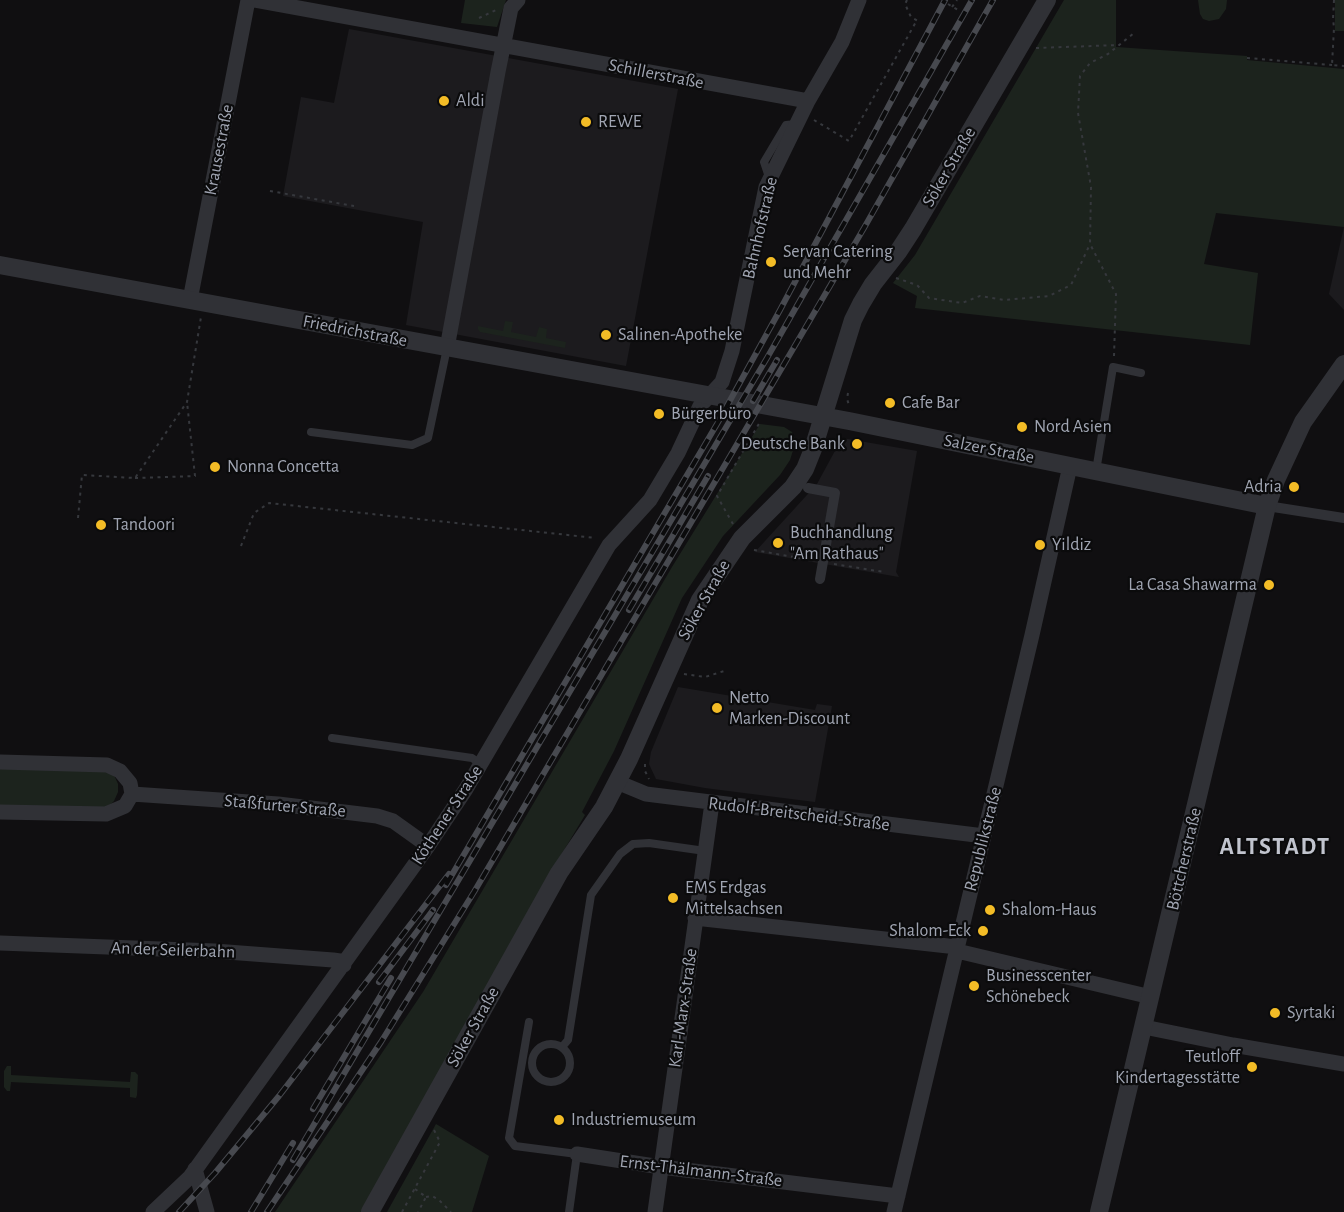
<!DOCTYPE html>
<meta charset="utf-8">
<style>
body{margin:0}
canvas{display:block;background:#100f11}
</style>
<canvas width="1344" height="1212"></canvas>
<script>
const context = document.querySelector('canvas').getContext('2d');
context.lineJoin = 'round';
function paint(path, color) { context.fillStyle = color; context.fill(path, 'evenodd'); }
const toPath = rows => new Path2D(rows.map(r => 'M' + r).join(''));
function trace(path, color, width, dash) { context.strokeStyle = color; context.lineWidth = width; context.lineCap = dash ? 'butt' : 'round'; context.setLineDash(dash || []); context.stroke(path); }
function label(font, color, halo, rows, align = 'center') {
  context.font = font + ' "Alegreya Sans",sans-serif'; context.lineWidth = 4.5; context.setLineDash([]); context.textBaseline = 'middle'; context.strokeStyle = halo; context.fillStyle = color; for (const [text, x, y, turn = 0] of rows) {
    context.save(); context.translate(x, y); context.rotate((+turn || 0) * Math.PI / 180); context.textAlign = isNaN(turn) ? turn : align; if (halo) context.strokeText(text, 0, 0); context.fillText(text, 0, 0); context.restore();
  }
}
const built = toPath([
 [349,29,678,89,626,366,406,325,423,222,283,196,301,97,334,103],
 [1344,227,1344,310,1329,294],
 [842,438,917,451,896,572,899,577,755,552,817,484],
 [678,687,815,710,817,704,832,706,815,802,705,788,656,779,649,764,651,752]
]);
const green = toPath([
 [465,0,506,0,497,27,461,23],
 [1064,0,1116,0,1116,47,1247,56,1247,60,1344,69,1344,227,1216,213,1204,264,1258,273,1250,345,915,308,917,296,893,283,915,255],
 [1198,0,1227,0,1226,9,1219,19,1209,21,1203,19,1200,14],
 [1335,0,1344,0,1344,31,1335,31],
 [505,321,513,322,511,332,536,337,539,327,547,329,546,338,566,342,565,348,480,332,478,329,478,326,503,331],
 [760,424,784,427,792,432,796,441,790,460,780,475,723,536,682,598,614,751,582,812,585,815,539,892,361,1212,275,1212,423,992,672,567],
 [0,766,95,768,114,775,118,784,118,792,114,801,108,807,0,807],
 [7,1066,11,1066,11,1075,130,1082,131,1072,135,1072,138,1075,137,1095,136,1098,130,1097,130,1088,11,1082,10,1091,7,1091,4,1087,4,1071],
 [436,1124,489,1156,472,1212,387,1212]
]);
const path = toPath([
 [907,0,905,4,911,17,920,22],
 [1334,0,1333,19,1334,28,1332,65,1344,66],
 [948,4,960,11],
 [952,7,957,0],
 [479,18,496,10],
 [1036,48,1120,45],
 [1247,58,1332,65],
 [814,120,849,141,917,20],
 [270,191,354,206],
 [896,278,917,285,929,298,962,303,980,296,1004,300,1049,296,1071,285,1090,244],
 [1114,356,1116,294,1090,244,1091,187,1078,113,1080,76,1090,63,1108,54,1134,33],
 [848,393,847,399,849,405],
 [135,478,195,476,187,402],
 [78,518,82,475,135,478,187,402,201,317],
 [733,524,717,496,760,422],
 [241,546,254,513,269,503,596,538],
 [754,550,811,560],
 [834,564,884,572],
 [684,674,705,677,724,671],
 [645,764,645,771,649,779],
 [415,1189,426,1197,418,1212],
 [426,1197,432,1196,439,1200,451,1212],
 [402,1212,440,1142,434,1130]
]);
const service = toPath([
 [769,177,764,162,786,125,796,124],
 [311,432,412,445,428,438,447,348],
 [1096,471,1113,367,1141,373],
 [332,738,472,758,481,764],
 [529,1022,509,1138,515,1146,577,1154,569,1212],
 '532 1063a19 19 0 1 1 38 0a19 19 0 1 1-38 0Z',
 [562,1047,568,1040,591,895,620,854,633,844,649,843,705,851]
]);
const pedestrian = toPath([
 [808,488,835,493,820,579],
 [1267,506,1344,518]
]);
const minor = toPath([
 [255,0,808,101],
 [190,300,248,0],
 [447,348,498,72,511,8,518,0],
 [0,762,107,765,120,771,130,783,132,794,125,806,106,814,0,812],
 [617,782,646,794,984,836],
 [132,794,278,804,377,816,393,821,428,846],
 [695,918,957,947],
 [0,943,214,951,333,960,340,961,344,965],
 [957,951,1151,997],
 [1144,1027,1233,1045,1344,1064],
 [577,1154,661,1167,898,1196],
 [195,1169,207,1212],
 [153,1212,190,1177,428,846,466,789,609,545,650,500,678,453,700,406,722,382,732,351,766,187,808,101,842,42,859,0],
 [655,1212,712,803],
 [894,1212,1032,635,1070,466]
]);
const tertiary = toPath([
 [0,265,849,421,1267,506],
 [370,1212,559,873,604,807,629,759,700,600,742,538,793,487,805,469,813,449,853,320,861,304,873,284,898,252,913,229,1047,0],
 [1099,1212,1267,506,1276,480,1303,422,1344,364]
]);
const rail = toPath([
 [753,401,777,360],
 [629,610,708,476],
 [446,885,717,424,780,310,945,0],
 [379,982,433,910],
 [313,1109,391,978],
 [293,1160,767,358,972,0],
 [179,1212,215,1173,279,1096,449,874],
 [251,1212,293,1143],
 [267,1212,381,1042,474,892,864,228,993,0]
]);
const markers = [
 [444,101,6,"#f3bc26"],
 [586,122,6,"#f3bc26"],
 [771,262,6,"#f3bc26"],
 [606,335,6,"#f3bc26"],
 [890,403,6,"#f3bc26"],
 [659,414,6,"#f3bc26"],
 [1022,427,6,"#f3bc26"],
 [857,444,6,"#f3bc26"],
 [215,467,6,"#f3bc26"],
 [1294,487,6,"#f3bc26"],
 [101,525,6,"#f3bc26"],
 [778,543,6,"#f3bc26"],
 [1040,545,6,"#f3bc26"],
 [1269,585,6,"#f3bc26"],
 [717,708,6,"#f3bc26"],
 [673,898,6,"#f3bc26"],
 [990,910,6,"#f3bc26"],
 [983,931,6,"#f3bc26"],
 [974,986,6,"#f3bc26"],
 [1275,1013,6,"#f3bc26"],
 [1252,1067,6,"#f3bc26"],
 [559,1120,6,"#f3bc26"]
];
const streetNames = [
 ["Schillerstraße",656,74,11],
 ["Krausestraße",219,150,-79],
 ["Söker Straße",949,167,-60],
 ["Bahnhofstraße",760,228,-77],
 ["Friedrichstraße",355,331,11],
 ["Salzer Straße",989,449,11],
 ["Söker Straße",704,600,-61],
 ["Staßfurter Straße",285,806,5],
 ["Rudolf-Breitscheid-Straße",799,814,7],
 ["Köthener Straße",447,815,-57],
 ["Republikstraße",983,839,-76],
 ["Böttcherstraße",1184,859,-77],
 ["An der Seilerbahn",173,950,2],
 ["Karl-Marx-Straße",683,1008,-82],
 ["Söker Straße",473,1027,-61],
 ["Ernst-Thälmann-Straße",701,1171,7]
];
const poiNames = [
 ["Aldi",456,101],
 ["REWE",598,122],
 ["Servan Catering",783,252],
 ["und Mehr",783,273],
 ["Salinen-Apotheke",618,335],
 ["Cafe Bar",902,403],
 ["Bürgerbüro",671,414],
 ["Nord Asien",1034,427],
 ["Deutsche Bank",845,444,"right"],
 ["Nonna Concetta",227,467],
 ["Adria",1282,487,"right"],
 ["Tandoori",113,525],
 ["Buchhandlung",790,533],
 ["\"Am Rathaus\"",790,554],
 ["Yildiz",1052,545],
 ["La Casa Shawarma",1257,585,"right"],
 ["Netto",729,698],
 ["Marken-Discount",729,719],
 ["EMS Erdgas",685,888],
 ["Mittelsachsen",685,909],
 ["Shalom-Haus",1002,910],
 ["Shalom-Eck",971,931,"right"],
 ["Businesscenter",986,976],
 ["Schönebeck",986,997],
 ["Syrtaki",1287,1013],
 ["Teutloff",1240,1057,"right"],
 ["Kindertagesstätte",1240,1078,"right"],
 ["Industriemuseum",571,1120]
];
const districtNames = [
 ["ALTSTADT",1275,847]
];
paint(built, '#1c1b1e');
paint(green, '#1c231d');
trace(path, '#36383d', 2, [3, 4.5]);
trace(service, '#303136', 8);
trace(pedestrian, '#303136', 10);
trace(minor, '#303136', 15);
trace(tertiary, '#303136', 18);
trace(rail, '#47494f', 6);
trace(rail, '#0b0b0c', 4, [11]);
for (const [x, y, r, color] of markers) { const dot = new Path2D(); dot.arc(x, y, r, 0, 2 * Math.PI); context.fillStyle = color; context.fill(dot); trace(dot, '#0b0b0c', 2); }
label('18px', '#a0a5b2', '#0b0b0c', streetNames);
label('18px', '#a0a5b2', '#0b0b0c', poiNames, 'left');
context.letterSpacing = '1.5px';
label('bold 24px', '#c1c4ce', '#0b0b0c', districtNames);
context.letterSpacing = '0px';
</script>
